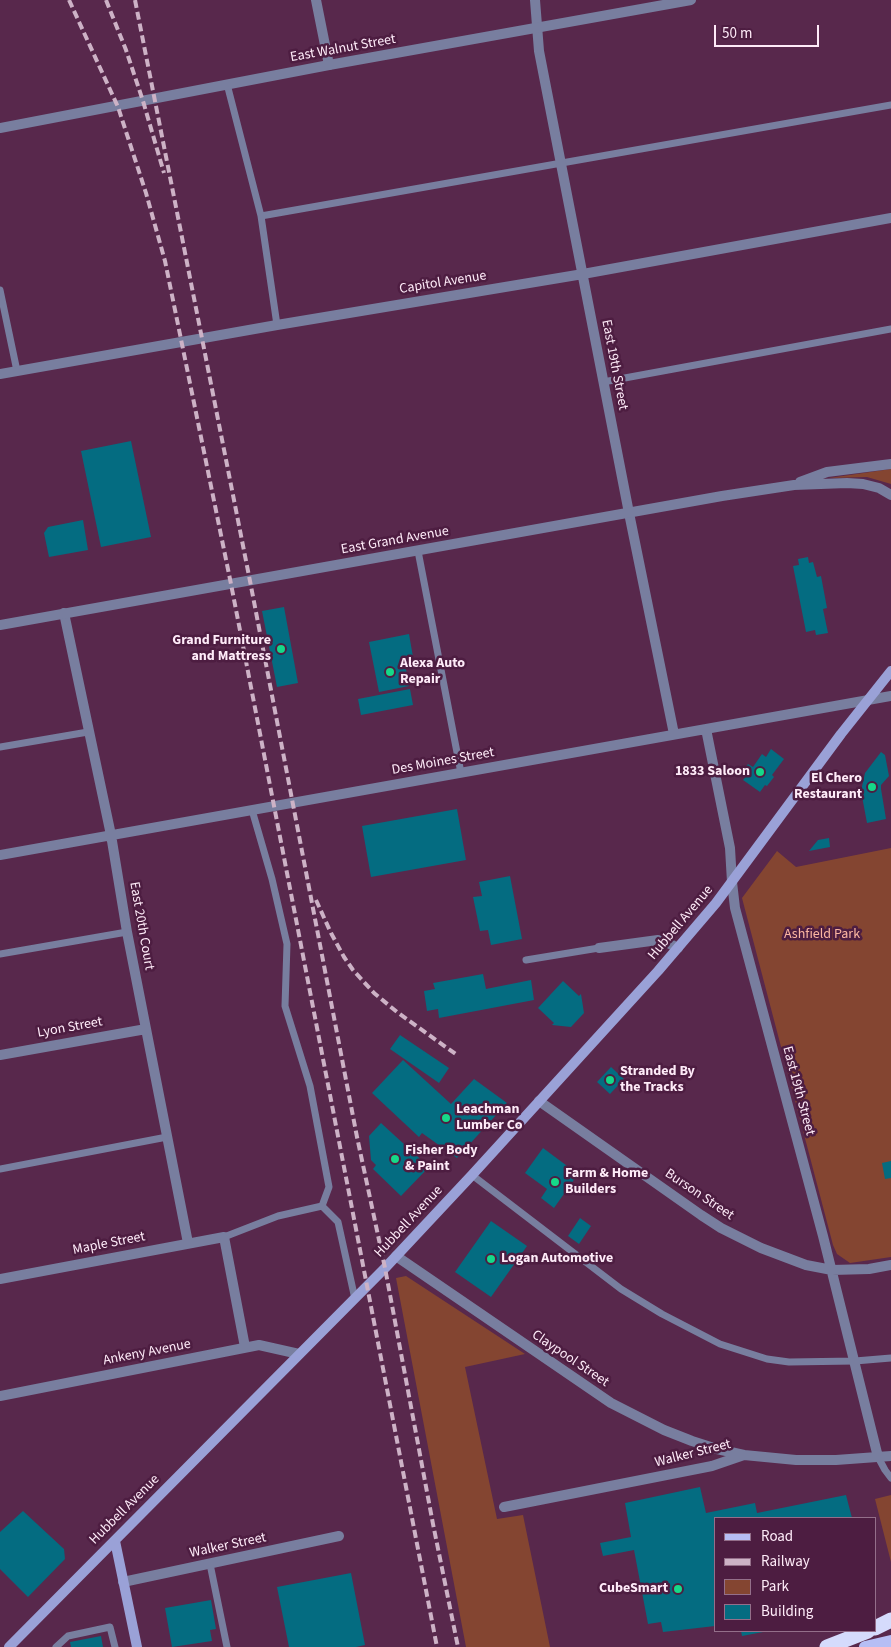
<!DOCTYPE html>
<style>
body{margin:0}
#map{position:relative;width:891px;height:1647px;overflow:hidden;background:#58284c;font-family:"Source Sans 3",sans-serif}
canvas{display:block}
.legend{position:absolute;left:714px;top:1517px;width:162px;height:115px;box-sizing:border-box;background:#4d1d41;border:1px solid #946f8a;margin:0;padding:6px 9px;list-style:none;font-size:15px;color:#feebf8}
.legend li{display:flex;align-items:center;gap:10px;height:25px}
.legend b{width:25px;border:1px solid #946f8a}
.scale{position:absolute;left:714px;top:25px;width:105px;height:22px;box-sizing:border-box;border:2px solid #feebf8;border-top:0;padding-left:6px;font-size:15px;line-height:18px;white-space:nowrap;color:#feebf8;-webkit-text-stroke:4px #4d1d41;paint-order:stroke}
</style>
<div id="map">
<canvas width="891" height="1647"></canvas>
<ul class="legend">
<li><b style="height:6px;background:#b6bef5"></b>Road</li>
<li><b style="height:6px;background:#cdb2c6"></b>Railway</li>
<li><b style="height:14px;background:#844531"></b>Park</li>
<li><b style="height:14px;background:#046c81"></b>Building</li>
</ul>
<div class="scale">50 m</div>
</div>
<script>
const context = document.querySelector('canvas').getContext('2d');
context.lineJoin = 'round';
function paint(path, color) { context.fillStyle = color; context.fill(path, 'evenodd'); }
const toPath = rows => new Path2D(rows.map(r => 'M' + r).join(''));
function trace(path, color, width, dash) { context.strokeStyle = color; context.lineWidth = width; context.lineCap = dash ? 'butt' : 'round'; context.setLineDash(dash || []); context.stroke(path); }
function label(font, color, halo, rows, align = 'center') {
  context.font = font + ' "Source Sans 3",sans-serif'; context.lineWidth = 5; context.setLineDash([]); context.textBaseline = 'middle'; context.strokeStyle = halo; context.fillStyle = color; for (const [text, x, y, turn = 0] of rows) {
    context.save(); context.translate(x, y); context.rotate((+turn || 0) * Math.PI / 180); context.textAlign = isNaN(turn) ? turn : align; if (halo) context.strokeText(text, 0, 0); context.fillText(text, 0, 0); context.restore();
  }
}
const green = toPath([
 [891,469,891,484,867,477,829,478],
 [891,848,891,1257,850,1263,837,1254,833,1245,742,898,777,851,796,867],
 [406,1276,525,1354,465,1367,497,1519,523,1515,550,1647,466,1647,396,1278],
 [891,1495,891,1562,875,1499]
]);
const building = toPath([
 [131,441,151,537,101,547,81,451],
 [83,520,88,550,49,557,44,533,48,527],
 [808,557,809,563,813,562,817,577,821,576,827,608,823,609,828,633,816,635,815,630,806,632,793,566,799,565,798,559],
 [284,607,298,683,277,687,262,611],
 [409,634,413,657,404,658,409,686,379,692,369,642],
 [410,689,413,705,361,715,358,699],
 [771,749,784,759,772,775,774,777,767,786,765,785,760,792,743,780,748,774,743,770,748,764,753,767,762,754,766,757],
 [881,752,885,755,889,776,881,785,881,789,886,819,867,823,861,791,865,773],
 [457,809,466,860,371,877,362,826],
 [829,838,830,847,809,851,818,840],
 [510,876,522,939,491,945,488,930,480,931,473,897,482,896,479,882],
 [483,974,486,989,531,980,534,1000,439,1018,438,1009,427,1011,424,991,435,989,433,983],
 [563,981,579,996,581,994,584,1013,571,1027,552,1025,554,1023,538,1008],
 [400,1035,449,1068,439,1083,390,1049],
 [403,1060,451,1104,474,1079,507,1103,457,1158,422,1133,419,1137,372,1093],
 [611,1067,624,1079,610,1094,597,1082],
 [381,1123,429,1167,401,1196,373,1169,376,1165,371,1160,369,1136],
 [543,1148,578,1174,554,1208,541,1198,547,1189,525,1173],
 [891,1161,891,1178,885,1179,882,1163],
 [580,1218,591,1226,579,1244,568,1236],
 [491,1221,527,1246,491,1297,455,1272],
 [700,1487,706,1513,755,1503,757,1513,846,1495,852,1518,715,1518,715,1626,663,1632,661,1622,648,1624,634,1550,603,1556,600,1543,631,1537,625,1503],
 [23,1511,64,1549,65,1559,28,1597,0,1569,0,1532],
 [351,1573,365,1645,356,1647,289,1647,277,1587],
 [211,1600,216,1629,210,1630,212,1641,172,1647,165,1608],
 [741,1631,763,1631,763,1632,742,1636],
 [101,1636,103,1647,71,1647,70,1642]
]);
const service = toPath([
 [227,84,261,216,277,325],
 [261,216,891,105],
 [0,290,17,371],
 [603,382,891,329],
 [418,551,461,773],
 [0,747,88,732],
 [252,810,272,879,287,944,285,1006,310,1086,329,1187,322,1206],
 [0,954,127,932],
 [526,960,599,948],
 [0,1169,167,1137],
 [472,1175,621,1289,662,1314,720,1344,767,1359,789,1362,855,1361,891,1358],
 [224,1237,278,1216,322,1206,338,1222,355,1299],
 [878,1457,885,1470,891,1478],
 [210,1564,227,1647],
 [56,1647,68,1636,110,1627,115,1647]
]);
const minor = toPath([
 [316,0,329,65],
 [535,0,539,51,629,513,674,734],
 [0,374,277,325,583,274,891,218],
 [64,613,111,835,127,932,188,1243],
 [706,729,730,848,732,882,735,908,823,1236,878,1457],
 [0,855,891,696],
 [599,948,658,940,668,943,678,948],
 [0,1055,146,1029],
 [539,1101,701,1215,721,1228,761,1248,806,1265,832,1270,869,1269,891,1265],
 [396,1256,611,1403,664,1430,692,1441,717,1449,744,1455],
 [0,1279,224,1237,245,1347],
 [0,1396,259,1345,299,1354],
 [504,1507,712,1466,744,1455,796,1460,836,1460,891,1456],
 [123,1582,339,1536]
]);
const tertiary = toPath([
 [0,128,329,65,691,0],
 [800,482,827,472,891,464],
 [0,625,722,496,794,485,847,483,863,484,879,488,891,495]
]);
const secondary = toPath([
 [115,1541,137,1647],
 [9,1647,385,1268,472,1175,658,971,716,903,841,734,891,671]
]);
const primary = toPath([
 [865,1647,891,1641]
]);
const motorway = toPath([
 [875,1628,891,1620],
 [827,1647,868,1631]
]);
const rail = toPath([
 [69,0,118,107,146,193,165,261,231,584,437,1647],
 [106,0,126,50,143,101,164,173],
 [135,0,250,581,357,1137,385,1268,433,1524,458,1647],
 [316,900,331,933,344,957,353,970,374,993,397,1012,457,1055]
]);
const markers = [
 [281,649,5,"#16d989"],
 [390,672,5,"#16d989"],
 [760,772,5,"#16d989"],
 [872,787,5,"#16d989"],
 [610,1080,5,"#16d989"],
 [446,1118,5,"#16d989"],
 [395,1159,5,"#16d989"],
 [555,1182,5,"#16d989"],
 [491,1259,5,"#16d989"],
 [678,1589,5,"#16d989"]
];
const streetNames = [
 ["East Walnut Street",343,49,-10],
 ["Capitol Avenue",443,283,-9],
 ["East 19th Street",614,365,79],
 ["East Grand Avenue",395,541,-10],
 ["Des Moines Street",443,762,-10],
 ["Hubbell Avenue",681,923,-50],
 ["East 20th Court",141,926,80],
 ["Lyon Street",70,1028,-10],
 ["East 19th Street",798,1091,75],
 ["Burson Street",699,1195,34],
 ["Hubbell Avenue",409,1222,-47],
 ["Maple Street",109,1244,-11],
 ["Ankeny Avenue",147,1353,-11],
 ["Claypool Street",570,1359,34],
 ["Walker Street",693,1454,-14],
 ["Hubbell Avenue",125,1510,-45],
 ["Walker Street",228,1546,-12]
];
const poiNames = [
 ["Grand Furniture",271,641,"right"],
 ["and Mattress",271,657,"right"],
 ["Alexa Auto",400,664],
 ["Repair",400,680],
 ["1833 Saloon",750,772,"right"],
 ["El Chero",862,779,"right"],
 ["Restaurant",862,795,"right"],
 ["Stranded By",620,1072],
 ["the Tracks",620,1088],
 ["Leachman",456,1110],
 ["Lumber Co",456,1126],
 ["Fisher Body",405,1151],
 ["& Paint",405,1167],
 ["Farm & Home",565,1174],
 ["Builders",565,1190],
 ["Logan Automotive",501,1259],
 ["CubeSmart",668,1589,"right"]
];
const parkNames = [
 ["Ashfield Park",822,935]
];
paint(green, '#844531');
paint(building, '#046c81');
trace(service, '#787e9f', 7);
trace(minor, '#787e9f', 10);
trace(tertiary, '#787e9f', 10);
trace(secondary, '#9aa1d7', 10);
trace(primary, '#b6bef5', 12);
trace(motorway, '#d5dbfc', 15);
trace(rail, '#cdb2c6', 4, [8, 4]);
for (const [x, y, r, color] of markers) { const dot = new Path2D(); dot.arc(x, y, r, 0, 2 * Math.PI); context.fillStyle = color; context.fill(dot); trace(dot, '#4d1d41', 2); }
label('14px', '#feebf8', '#4d1d41', streetNames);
label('bold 14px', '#feebf8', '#4d1d41', poiNames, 'left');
label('14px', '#fbb6a1', '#4d1d41', parkNames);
</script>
